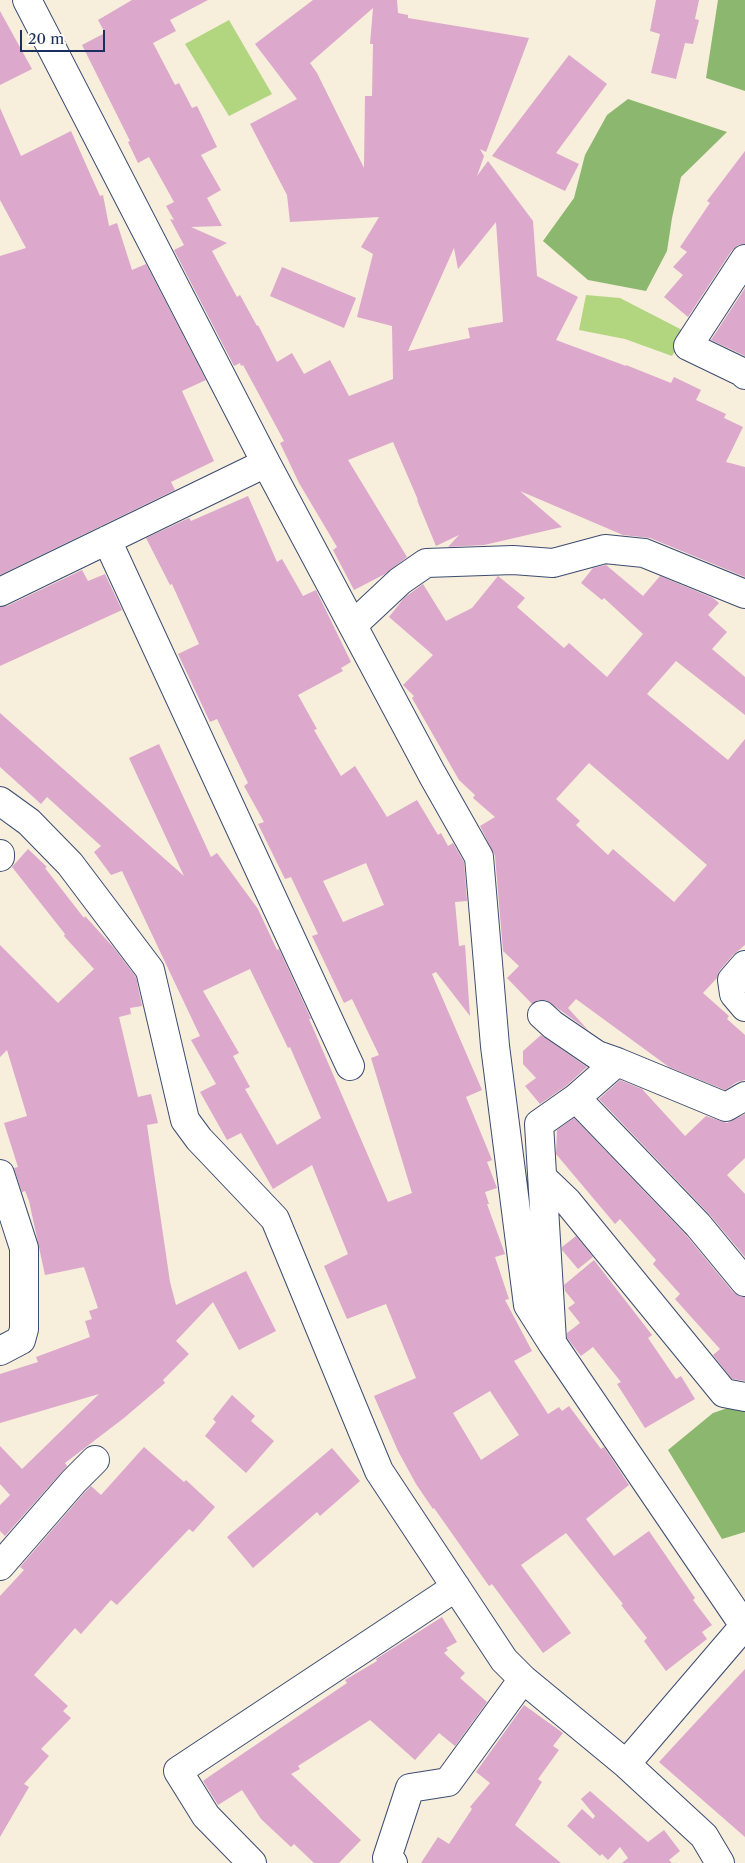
<!DOCTYPE html>
<style>
body{margin:0}
#map{position:relative;width:745px;height:1863px;overflow:hidden;background:#f7eedc;font-family:"Libre Caslon Text",serif}
canvas{display:block}
.scale{position:absolute;left:20px;top:30px;width:85px;height:22px;box-sizing:border-box;border:2px solid #1b2f5e;border-top:0;padding-left:6px;font-size:15px;line-height:18px;white-space:nowrap;color:#1b2f5e;-webkit-text-stroke:4px #fdfcf7;paint-order:stroke}
</style>
<div id="map">
<canvas width="745" height="1863"></canvas>
<div class="scale">20 m</div>
</div>
<script>
const context = document.querySelector('canvas').getContext('2d');
context.lineJoin = 'round';
function paint(path, color) { context.fillStyle = color; context.fill(path, 'evenodd'); }
const toPath = rows => new Path2D(rows.map(r => 'M' + r).join(''));
function trace(path, color, width, dash) { context.strokeStyle = color; context.lineWidth = width; context.lineCap = dash ? 'butt' : 'round'; context.setLineDash(dash || []); context.stroke(path); }
const green = toPath([
 [229,20,272,94,229,116,185,44],
 [586,295,620,298,686,332,672,356,625,339,579,330]
]);
const forest = toPath([
 [718,0,745,0,745,91,706,78],
 [628,99,727,132,681,177,672,218,667,251,646,291,588,280,543,241,574,198,585,155,607,115],
 [745,1402,745,1532,722,1539,668,1450,713,1413]
]);
const building = toPath([
 [132,0,208,0,170,20,176,31,153,43,175,85,179,83,192,108,197,106,217,147,201,155,221,190,207,198,222,226,191,227,227,243,212,251,237,297,240,295,257,326,258,325,277,362,292,353,304,374,330,360,349,396,393,379,392,326,357,317,373,254,361,247,379,217,290,222,287,195,250,124,297,99,255,44,313,0,397,0,398,13,408,15,408,18,529,38,486,152,480,149,484,156,477,176,488,161,533,221,537,276,578,297,556,340,626,366,626,365,671,383,674,377,701,390,696,400,726,414,724,418,743,427,726,462,745,467,745,577,650,538,623,535,520,491,562,527,484,545,448,547,459,535,436,546,417,500,418,500,393,442,348,460,407,557,385,574,354,590,333,550,337,547,299,483,280,443,284,441,255,387,243,365,241,366,240,363,234,366,174,250,184,245,170,219,174,220,166,206,174,202,149,157,138,163,128,142,130,141,82,45,105,33,98,20],
 [373,8,370,44,373,44,372,96,365,96,364,168,317,73,310,63],
 [496,222,503,322,468,328,470,338,408,351,454,248,458,269],
 [656,0,699,0,695,19,699,20,693,44,685,43,676,79,651,73,660,34,650,31],
 [0,11,32,69,0,85],
 [569,55,607,84,556,153,579,164,565,191,492,156],
 [0,108,21,156,71,131,100,196,103,195,109,226,117,223,132,270,146,264,206,380,182,391,214,461,171,482,175,490,0,575,0,256,26,248,0,200],
 [745,151,745,244,738,245,732,250,688,317,664,297,683,275,673,267,687,252,680,247,710,203,707,201],
 [282,267,356,298,344,328,270,296],
 [745,288,745,356,711,340],
 [248,496,277,562,282,559,303,596,316,590,351,662,341,668,343,671,298,695,317,729,314,730,341,776,355,766,387,817,417,800,438,835,441,833,448,846,453,843,464,862,467,901,455,902,459,946,465,945,470,1016,436,972,432,974,482,1090,466,1097,492,1160,487,1162,497,1188,485,1192,489,1204,487,1204,505,1254,495,1257,509,1299,505,1300,532,1351,514,1361,548,1414,559,1407,562,1411,569,1406,601,1449,604,1447,629,1485,586,1519,614,1556,649,1531,695,1598,693,1600,712,1625,702,1632,707,1639,666,1671,644,1641,647,1638,621,1605,623,1604,566,1533,521,1565,571,1633,543,1653,492,1584,489,1586,434,1508,433,1509,416,1484,398,1451,374,1396,416,1378,386,1304,347,1319,324,1266,348,1254,312,1165,273,1189,241,1133,227,1140,200,1092,216,1084,191,1040,200,1036,122,871,111,875,94,852,101,846,47,797,41,804,0,767,0,713,184,876,129,758,159,744,211,857,217,853,258,909,277,950,279,949,311,1019,309,1019,313,1028,388,1202,412,1193,371,1058,379,1055,352,999,344,1003,312,936,318,934,291,877,285,879,258,824,264,822,244,786,248,783,217,719,210,722,178,654,199,644,172,584,170,585,146,538,189,518,191,521],
 [366,863,384,905,343,922,323,881],
 [250,969,288,1048,290,1047,321,1118,277,1145,245,1089,250,1087,233,1056,239,1053,203,991],
 [490,1391,519,1435,481,1460,453,1413],
 [606,565,643,596,660,576,713,598,719,603,708,615,727,632,712,649,745,677,745,715,676,661,647,694,728,760,745,739,745,945,733,955,720,970,717,978,703,993,729,1016,727,1019,745,1035,745,1080,737,1082,725,1090,669,1067,576,999,568,1008,588,1030,546,1000,538,1000,532,1004,507,978,519,966,503,951,495,856,480,826,495,817,473,798,475,795,459,780,412,698,414,696,403,685,433,655,389,617,404,598,423,584,446,621,472,608,498,576,525,598,517,607,564,648,569,643,607,677,643,634,604,598,602,600,581,583,593,568],
 [589,763,707,865,674,902,613,849,608,855,576,825,580,821,556,799],
 [82,570,88,581,105,574,122,610,0,666,0,607,7,606],
 [28,849,47,867,45,868,84,918,85,916,114,948,136,977,142,1006,130,1008,131,1014,119,1017,138,1097,151,1094,158,1123,147,1125,170,1282,176,1305,246,1271,276,1331,239,1350,213,1302,176,1341,189,1354,163,1380,165,1383,124,1418,65,1463,67,1466,5,1536,0,1531,0,1505,10,1495,0,1484,0,1446,22,1469,99,1394,0,1423,0,1374,38,1362,36,1357,90,1337,85,1321,92,1319,89,1311,98,1308,84,1267,45,1275,29,1201,25,1191,22,1192,14,1168,18,1167,4,1123,27,1116,7,1050,0,1057,0,945,58,1003,94,969,64,936,65,934,12,867],
 [541,1035,587,1067,566,1086,540,1104,525,1086,536,1078,523,1064,523,1051],
 [620,1080,642,1089,685,1136,706,1116,727,1123,745,1114,745,1158,727,1175,745,1194,745,1257,709,1214,599,1099],
 [574,1118,686,1235,733,1292,739,1296,745,1297,745,1381,732,1379,713,1355,720,1349,675,1299,680,1294,653,1264,656,1260,620,1219,615,1224,556,1154,557,1130],
 [576,1236,593,1257,578,1269,562,1250,562,1247],
 [594,1260,652,1335,648,1338,676,1379,681,1376,695,1399,645,1428,617,1384,621,1382,593,1347,581,1356,567,1338,567,1333,580,1323,568,1308,575,1303,565,1291,564,1285],
 [232,1395,255,1416,251,1421,274,1441,246,1473,205,1436,216,1422,213,1419],
 [144,1447,184,1482,186,1480,215,1507,193,1532,189,1529,117,1605,111,1600,81,1634,75,1628,34,1675,68,1706,63,1711,71,1718,41,1749,49,1756,24,1784,29,1787,0,1837,0,1596,24,1570,20,1567,85,1492,91,1486,101,1495],
 [332,1448,360,1481,320,1516,317,1512,253,1568,227,1537],
 [442,1617,457,1642,446,1648,448,1650,444,1653,465,1673,460,1678,487,1702,455,1746,439,1733,415,1760,370,1720,298,1766,300,1769,291,1774,361,1840,339,1863,314,1863,294,1844,291,1847,261,1819,242,1790,218,1805,203,1781,207,1778,347,1683,345,1680,377,1661,376,1659],
 [745,1669,745,1837,659,1762],
 [524,1705,563,1733,553,1746,559,1750,538,1779,542,1782,515,1825,561,1863,421,1863,438,1837,449,1844,472,1809,470,1807,490,1783,476,1772],
 [590,1791,648,1842,664,1830,680,1851,669,1860,672,1863,622,1863,628,1858,620,1847,608,1860,602,1854,600,1856,567,1826,582,1809,593,1819,595,1816,581,1799]
]);
const minor = toPath([
 [27,0,266,463,432,774,479,857,495,1046,528,1305,552,1343,745,1627],
 [745,259,688,346,744,373,745,375],
 [107,540,350,1066],
 [0,592,266,463],
 [353,625,400,581,426,563,513,560,553,563,605,549,644,553,745,594],
 [0,801,29,822,70,864,150,970,185,1120,199,1139,275,1219,379,1471,504,1660,523,1679,626,1764,704,1836,720,1863],
 [0,854,0,857],
 [745,965,732,980,734,994,745,1007],
 [542,1015,553,1025,597,1055,617,1062],
 [576,1098,698,1225,745,1282],
 [0,1174,24,1248,24,1329,21,1340,0,1351],
 [543,1178,567,1201,724,1393,745,1397],
 [552,1341,539,1124,576,1098,617,1062,726,1107,745,1096],
 [0,1566,74,1481,95,1460],
 [626,1764,744,1626],
 [252,1863,206,1816,178,1771,456,1587],
 [393,1863,387,1858,410,1788,448,1782,523,1679]
]);
paint(green, '#b1d67f');
paint(forest, '#8cb76e');
paint(building, '#dca8cb');
trace(minor, '#3c4c71', 30);
trace(minor, '#fff', 28);
</script>
